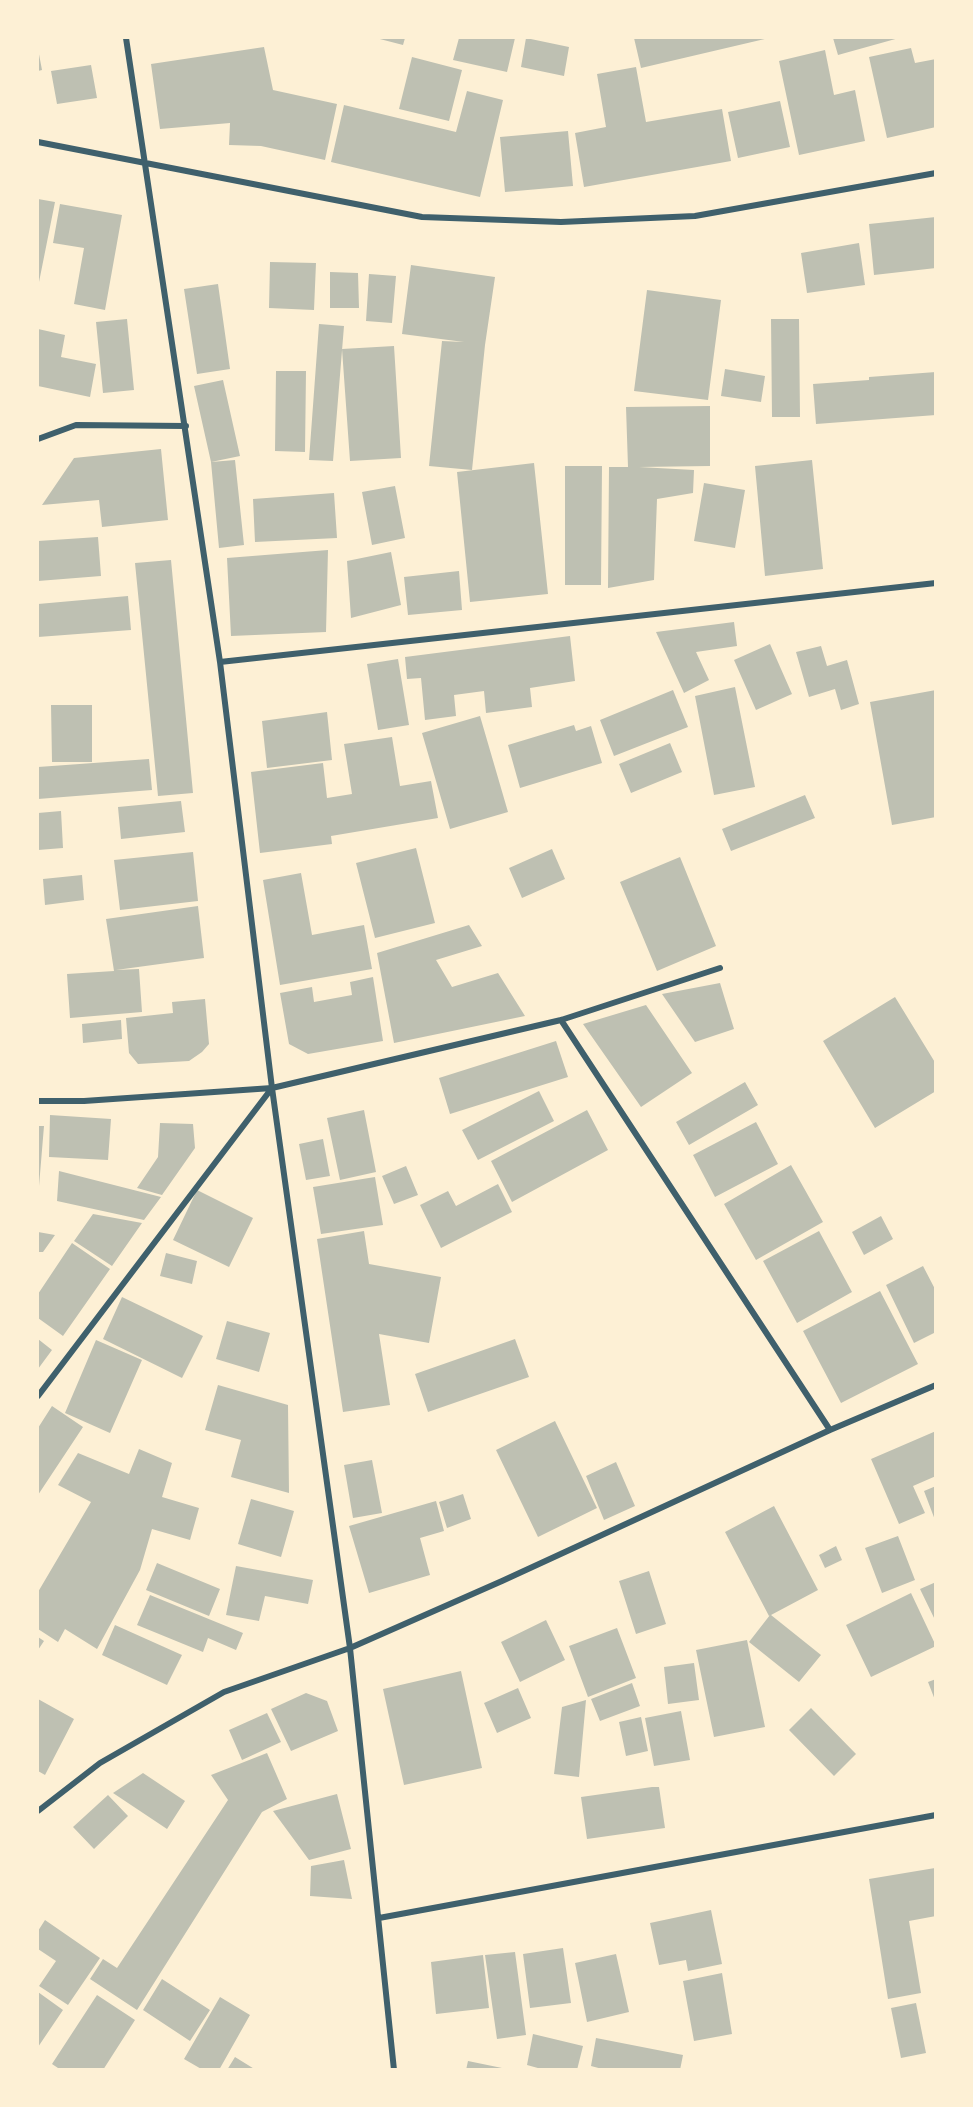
<!DOCTYPE html>
<style>
body{margin:0}
#map{position:relative;width:973px;height:2107px;overflow:hidden;background:#fdf0d5;font-family:"Archivo Narrow",sans-serif}
canvas{display:block}
.frame{position:absolute;inset:0;border:39px solid #fdf0d5;pointer-events:none}
</style>
<div id="map">
<canvas width="973" height="2107"></canvas>
<div class="frame"></div>
</div>
<script>
const context = document.querySelector('canvas').getContext('2d');
context.lineJoin = 'round';
function paint(path, color) { context.fillStyle = color; context.fill(path, 'evenodd'); }
const toPath = rows => new Path2D(rows.map(r => 'M' + r).join(''));
function trace(path, color, width, dash) { context.strokeStyle = color; context.lineWidth = width; context.lineCap = dash ? 'butt' : 'round'; context.setLineDash(dash || []); context.stroke(path); }
const building = toPath([
 [376,38,405,38,403,45],
 [459,38,515,38,507,72,453,60],
 [526,38,569,47,564,76,521,67],
 [634,38,769,38,641,68],
 [833,38,899,38,838,55],
 [264,47,273,90,337,104,325,160,261,146,229,145,230,123,160,129,151,64],
 [911,48,915,63,936,59,936,127,887,138,869,57],
 [38,49,42,70,38,71],
 [825,50,834,95,855,90,865,141,799,155,779,61],
 [412,57,462,70,449,121,399,109],
 [91,65,97,98,57,104,51,71],
 [636,67,646,122,722,109,731,161,584,187,575,133,606,127,597,74],
 [467,91,503,100,480,197,331,162,344,105,456,132],
 [780,101,790,147,738,158,728,112],
 [568,131,573,186,505,192,500,137],
 [38,199,55,202,39,282,38,282],
 [60,204,122,215,105,310,74,304,84,248,53,243],
 [936,217,936,268,874,275,869,224],
 [859,243,865,285,807,293,801,253],
 [270,262,316,263,314,310,269,308],
 [411,265,495,277,485,345,472,470,429,466,442,341,464,342,402,334],
 [330,272,358,273,359,308,330,308],
 [369,274,396,276,392,323,366,321],
 [218,284,230,369,197,374,184,289],
 [647,290,721,300,708,400,634,391],
 [127,319,134,390,103,393,96,322],
 [771,319,799,319,800,417,772,417],
 [319,324,344,326,333,461,309,460],
 [38,329,65,335,61,357,96,364,90,397,38,386],
 [394,346,401,458,350,461,342,349],
 [725,369,765,376,761,402,721,396],
 [276,371,306,371,305,452,275,451],
 [936,372,936,415,816,424,813,384,869,380,869,377],
 [223,380,240,456,211,462,194,386],
 [710,406,710,466,639,467,694,470,693,493,657,499,654,580,608,588,609,467,628,467,626,407],
 [161,449,168,520,102,527,99,500,42,505,74,458],
 [235,460,244,545,219,548,211,462],
 [812,460,823,569,765,576,755,466],
 [534,463,548,594,470,602,457,472],
 [565,466,602,466,601,585,565,585],
 [704,483,745,490,735,548,694,541],
 [395,486,405,538,372,545,362,492],
 [334,493,337,538,255,542,253,499],
 [98,537,101,576,38,581,38,541],
 [328,550,326,632,231,636,227,558],
 [391,552,401,605,351,618,347,561],
 [171,560,193,793,158,796,135,563],
 [459,571,462,610,408,615,404,577],
 [128,596,131,630,38,637,38,604],
 [734,622,737,646,696,652,709,680,684,693,656,632],
 [570,636,575,681,530,688,532,707,486,713,484,691,454,695,456,716,425,720,421,678,407,679,405,657],
 [770,644,792,694,756,710,734,660],
 [821,646,827,666,847,660,859,704,841,710,835,689,809,697,796,652],
 [398,659,409,725,378,730,367,664],
 [735,687,755,787,714,795,695,696],
 [673,690,688,727,614,756,600,720],
 [936,690,936,817,892,825,870,702],
 [51,705,92,705,92,762,52,762],
 [327,712,332,760,267,768,262,721],
 [480,716,508,812,450,829,422,733],
 [574,725,576,731,591,726,602,763,520,788,508,745],
 [392,737,400,786,431,781,438,818,331,836,332,844,260,853,251,772,323,763,327,798,352,794,344,744],
 [670,743,682,772,631,793,619,764],
 [149,759,152,790,38,799,38,767],
 [805,795,815,818,731,851,722,829],
 [181,801,185,832,121,839,118,807],
 [61,811,63,848,38,850,38,813],
 [416,848,435,923,375,938,356,863],
 [552,849,565,879,522,898,509,868],
 [193,852,198,901,120,910,114,860],
 [680,857,716,946,657,971,620,882],
 [301,873,312,935,364,925,372,969,280,985,263,880],
 [82,875,84,900,45,905,43,879],
 [198,906,204,958,116,970,139,969,142,1012,70,1018,67,974,114,971,106,919],
 [469,925,482,946,436,960,452,987,498,973,525,1016,394,1043,377,953],
 [373,977,383,1041,308,1054,289,1044,280,993,312,987,314,1002,352,995,350,982],
 [720,983,734,1029,695,1042,662,994],
 [895,997,936,1064,936,1091,875,1128,823,1041],
 [205,999,209,1044,202,1052,189,1061,138,1064,129,1053,126,1018,173,1013,172,1002],
 [646,1005,692,1073,641,1107,583,1024],
 [121,1020,122,1039,83,1043,82,1024],
 [556,1041,568,1077,450,1114,439,1078],
 [745,1082,758,1105,689,1145,676,1122],
 [539,1091,554,1121,478,1160,462,1130],
 [364,1110,376,1172,340,1180,327,1118],
 [587,1110,608,1150,512,1202,491,1161],
 [50,1115,111,1119,108,1160,49,1157],
 [756,1122,778,1164,715,1197,693,1155],
 [160,1123,193,1124,195,1148,162,1195,137,1188,158,1157],
 [38,1126,44,1126,39,1186,38,1186],
 [323,1139,330,1176,306,1180,299,1144],
 [791,1165,823,1222,756,1260,724,1204],
 [406,1166,418,1195,394,1204,382,1176],
 [59,1171,161,1197,144,1220,57,1201],
 [375,1177,383,1225,321,1234,313,1187],
 [498,1184,512,1212,441,1248,420,1205,448,1191,456,1206],
 [197,1190,253,1218,229,1267,173,1240],
 [93,1214,142,1223,112,1266,74,1241],
 [881,1216,893,1239,864,1255,852,1232],
 [364,1231,369,1264,441,1277,429,1343,379,1334,390,1405,343,1412,317,1239],
 [819,1231,852,1292,797,1323,763,1261],
 [38,1232,55,1235,43,1252,38,1252],
 [72,1243,110,1269,63,1336,38,1318,38,1294],
 [166,1253,197,1261,192,1284,160,1276],
 [923,1266,936,1291,936,1332,914,1343,886,1285],
 [880,1291,918,1364,841,1403,803,1331],
 [122,1297,203,1336,182,1378,103,1339],
 [227,1321,270,1333,259,1372,216,1359],
 [38,1339,52,1350,38,1369],
 [515,1339,529,1377,428,1412,415,1374],
 [96,1340,142,1360,110,1433,65,1413],
 [218,1385,288,1405,289,1493,231,1477,241,1440,205,1430],
 [52,1406,83,1427,38,1495,38,1428],
 [555,1421,597,1508,538,1537,496,1450],
 [936,1431,936,1476,913,1486,925,1513,899,1524,871,1459],
 [139,1449,172,1463,162,1497,199,1508,190,1540,152,1529,140,1570,97,1649,65,1629,58,1642,38,1629,38,1592,91,1502,58,1485,78,1453,129,1474],
 [372,1460,382,1513,353,1518,344,1465],
 [616,1462,635,1506,604,1520,586,1476],
 [936,1486,936,1520,935,1520,924,1491],
 [463,1494,471,1519,447,1528,439,1502],
 [251,1499,294,1511,281,1557,238,1544],
 [436,1501,444,1531,420,1538,430,1575,369,1593,349,1526],
 [774,1506,818,1590,771,1615,821,1655,799,1682,749,1642,770,1615,769,1616,725,1532],
 [898,1536,915,1580,882,1593,865,1548],
 [836,1546,842,1560,825,1568,819,1555],
 [157,1563,220,1589,209,1616,146,1590],
 [236,1566,313,1580,308,1604,265,1596,259,1621,226,1615],
 [649,1571,666,1624,636,1634,619,1581],
 [936,1582,936,1622,920,1589],
 [911,1593,936,1646,871,1677,846,1625],
 [150,1595,243,1633,236,1650,208,1638,203,1652,137,1625],
 [546,1620,565,1660,520,1682,501,1642],
 [115,1625,182,1655,167,1685,102,1655],
 [617,1628,636,1678,588,1697,569,1646],
 [38,1637,44,1641,38,1650],
 [747,1640,765,1727,714,1737,696,1650],
 [694,1663,699,1700,668,1704,664,1667],
 [461,1671,482,1768,404,1785,383,1689],
 [936,1679,936,1700,935,1700,928,1682],
 [632,1683,640,1706,600,1721,591,1699],
 [518,1688,531,1718,497,1733,484,1703],
 [306,1693,327,1701,338,1731,291,1751,271,1709],
 [38,1699,74,1719,45,1775,38,1771],
 [586,1700,579,1777,554,1774,562,1707],
 [811,1708,856,1754,834,1776,789,1730],
 [681,1711,690,1760,654,1766,645,1718],
 [267,1713,281,1742,242,1760,229,1730],
 [641,1717,648,1751,626,1756,619,1722],
 [267,1753,287,1799,262,1812,137,2010,90,1979,103,1959,117,1968,228,1800,211,1775],
 [143,1773,185,1801,167,1829,113,1793],
 [652,1787,659,1787,665,1828,587,1839,581,1797],
 [337,1794,351,1849,309,1860,273,1811],
 [108,1795,128,1816,94,1849,73,1827],
 [344,1860,352,1899,310,1896,311,1866],
 [935,1868,936,1916,909,1921,921,1993,888,1999,869,1879],
 [711,1910,722,1964,688,1971,686,1960,659,1965,650,1923],
 [45,1920,100,1958,68,2005,39,1986,56,1961,38,1949,38,1931],
 [563,1948,571,2003,530,2008,523,1954],
 [515,1952,526,2035,497,2039,485,1955],
 [616,1954,629,2012,587,2022,575,1963],
 [483,1955,489,2008,436,2014,431,1962],
 [722,1973,732,2034,694,2041,683,1981],
 [162,1979,210,2010,190,2041,143,2010],
 [38,1992,63,2010,38,2047],
 [97,1995,135,2020,103,2070,61,2070,52,2064],
 [220,1997,250,2015,219,2070,203,2070,184,2059],
 [916,2003,926,2053,901,2058,891,2008],
 [533,2034,583,2046,577,2070,545,2070,527,2065],
 [596,2038,683,2055,680,2070,606,2070,591,2066],
 [235,2057,256,2070,227,2070],
 [468,2061,502,2068,502,2070,466,2070]
]);
const minor = toPath([
 [126,38,220,662,272,1088,350,1648,394,2070],
 [38,142,422,217,561,222,695,216,936,173],
 [38,439,76,425,186,426],
 [220,662,936,583],
 [561,1020,830,1430],
 [38,1101,84,1101,272,1088,561,1020,720,968],
 [38,1396,272,1088],
 [38,1811,100,1763,224,1692,350,1648,502,1581,830,1430,936,1385],
 [379,1918,936,1815]
]);
paint(building, '#bec0b2');
trace(minor, '#3f606c', 6);
</script>
